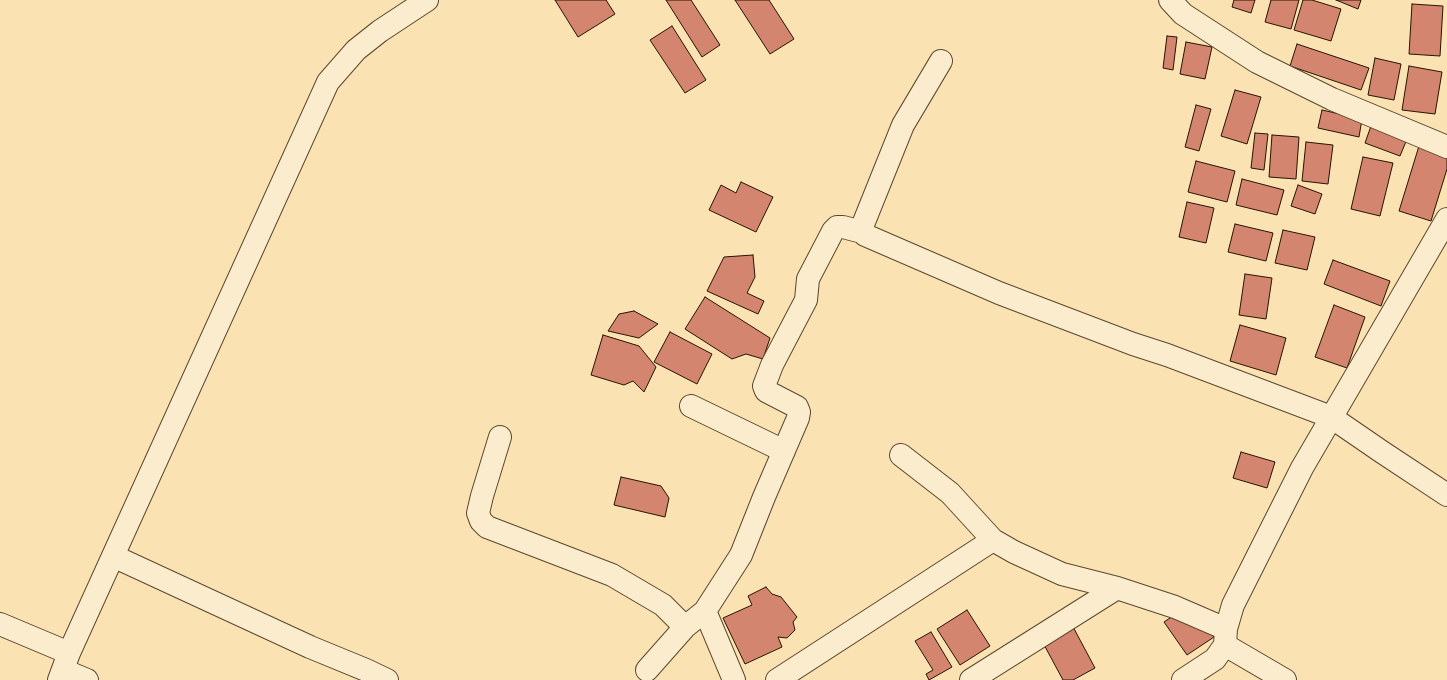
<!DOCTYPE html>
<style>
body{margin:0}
canvas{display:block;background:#fae2b3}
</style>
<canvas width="1447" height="680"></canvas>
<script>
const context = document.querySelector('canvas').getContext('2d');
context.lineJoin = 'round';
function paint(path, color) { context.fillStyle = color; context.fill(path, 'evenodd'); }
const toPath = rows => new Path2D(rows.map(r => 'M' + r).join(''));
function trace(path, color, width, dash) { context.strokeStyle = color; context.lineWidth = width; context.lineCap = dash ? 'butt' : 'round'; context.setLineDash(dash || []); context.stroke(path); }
const building = toPath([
 [555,0,606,0,615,14,578,37,555,0],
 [666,0,691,0,720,45,702,57,666,0],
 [735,0,769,0,794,39,770,54,735,0],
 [1234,0,1255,0,1251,13,1232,7,1234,0],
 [1271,0,1299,0,1291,29,1265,22,1271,0],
 [1303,0,1312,0,1341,9,1331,41,1294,30,1303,0],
 [1336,0,1361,0,1358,9,1336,0],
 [1412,4,1443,6,1440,56,1409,54,1412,4],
 [672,26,706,80,685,93,650,40,672,26],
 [1167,36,1177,37,1173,70,1163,68,1167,36],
 [1186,42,1212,47,1205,79,1180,74,1186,42],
 [1297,44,1369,68,1361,90,1290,66,1297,44],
 [1375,58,1401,64,1394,100,1368,95,1375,58],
 [1409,66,1442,72,1435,114,1402,110,1409,66],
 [1235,90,1261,97,1247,144,1221,136,1235,90],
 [1196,105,1211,109,1199,151,1185,147,1196,105],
 [1322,110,1362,119,1359,137,1318,128,1322,110],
 [1371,126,1407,139,1400,156,1365,143,1371,126],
 [1255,133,1268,134,1264,170,1251,168,1255,133],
 [1272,135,1299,137,1296,179,1269,177,1272,135],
 [1306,142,1333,145,1328,184,1302,181,1306,142],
 [1419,146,1447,155,1447,169,1431,221,1399,211,1419,146],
 [1363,157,1393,163,1380,216,1351,209,1363,157],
 [1196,161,1235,171,1227,202,1188,192,1196,161],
 [1242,179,1284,190,1277,215,1236,205,1242,179],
 [741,182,773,197,756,232,709,210,721,185,736,193,741,182],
 [1298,185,1322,194,1315,214,1291,206,1298,185],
 [1187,202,1214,208,1206,243,1179,237,1187,202],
 [1235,224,1273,233,1266,261,1228,252,1235,224],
 [1283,230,1315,237,1307,270,1275,263,1283,230],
 [753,255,755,277,747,293,764,301,758,314,707,291,724,257,753,255],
 [1333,260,1390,281,1381,306,1324,284,1333,260],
 [1245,274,1272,278,1266,319,1239,315,1245,274],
 [705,297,770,338,763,359,746,354,732,359,685,329,705,297],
 [1334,305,1365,317,1347,368,1315,357,1334,305],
 [634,311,658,324,639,338,608,331,619,314,634,311],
 [1240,325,1286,338,1276,375,1230,361,1240,325],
 [670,332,712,354,697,384,654,362,670,332],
 [603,335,639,346,656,367,644,392,633,381,624,385,591,375,603,335],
 [1241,452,1275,462,1267,488,1233,478,1241,452],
 [621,477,661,486,669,498,665,517,614,505,621,477],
 [766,587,772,594,781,597,797,617,793,622,795,630,787,638,778,637,782,647,745,664,723,618,752,605,748,596,766,587],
 [967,610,990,646,960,665,937,629,967,610],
 [1179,612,1205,624,1214,637,1187,655,1164,622,1179,612],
 [1072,625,1095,668,1073,680,1063,680,1042,641,1072,625],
 [931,632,952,667,929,680,926,674,933,670,915,641,931,632]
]);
const street = toPath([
 [1170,0,1183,14,1257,62,1332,99,1447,147],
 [862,232,862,227,903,125,941,61],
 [691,406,784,451],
 [500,437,482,496,478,513,481,521,487,527,612,575,663,605,685,627],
 [901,455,950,493,993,540,1014,552,1062,574,1117,588,1175,607,1226,629],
 [113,556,310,647,366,670,387,680],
 [705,611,734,680],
 [0,624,69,653],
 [1225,645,1285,680],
 [63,670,87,680],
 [647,670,685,627,705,611,741,555,764,497,798,418,799,412,797,407,766,391,764,386,772,365,806,300,808,279,833,231,837,227,843,227,862,232,865,235,999,293,1133,344,1167,355,1331,417,1382,452,1447,495],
 [59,680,69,653,328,82,356,50,380,31,427,0],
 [777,680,993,540],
 [971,680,1117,588],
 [1183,680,1215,659,1225,645,1226,629,1233,605,1302,468,1447,219]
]);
paint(building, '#d3856f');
trace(building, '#261400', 1);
trace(street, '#5b482d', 24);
trace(street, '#fcecce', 22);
</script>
